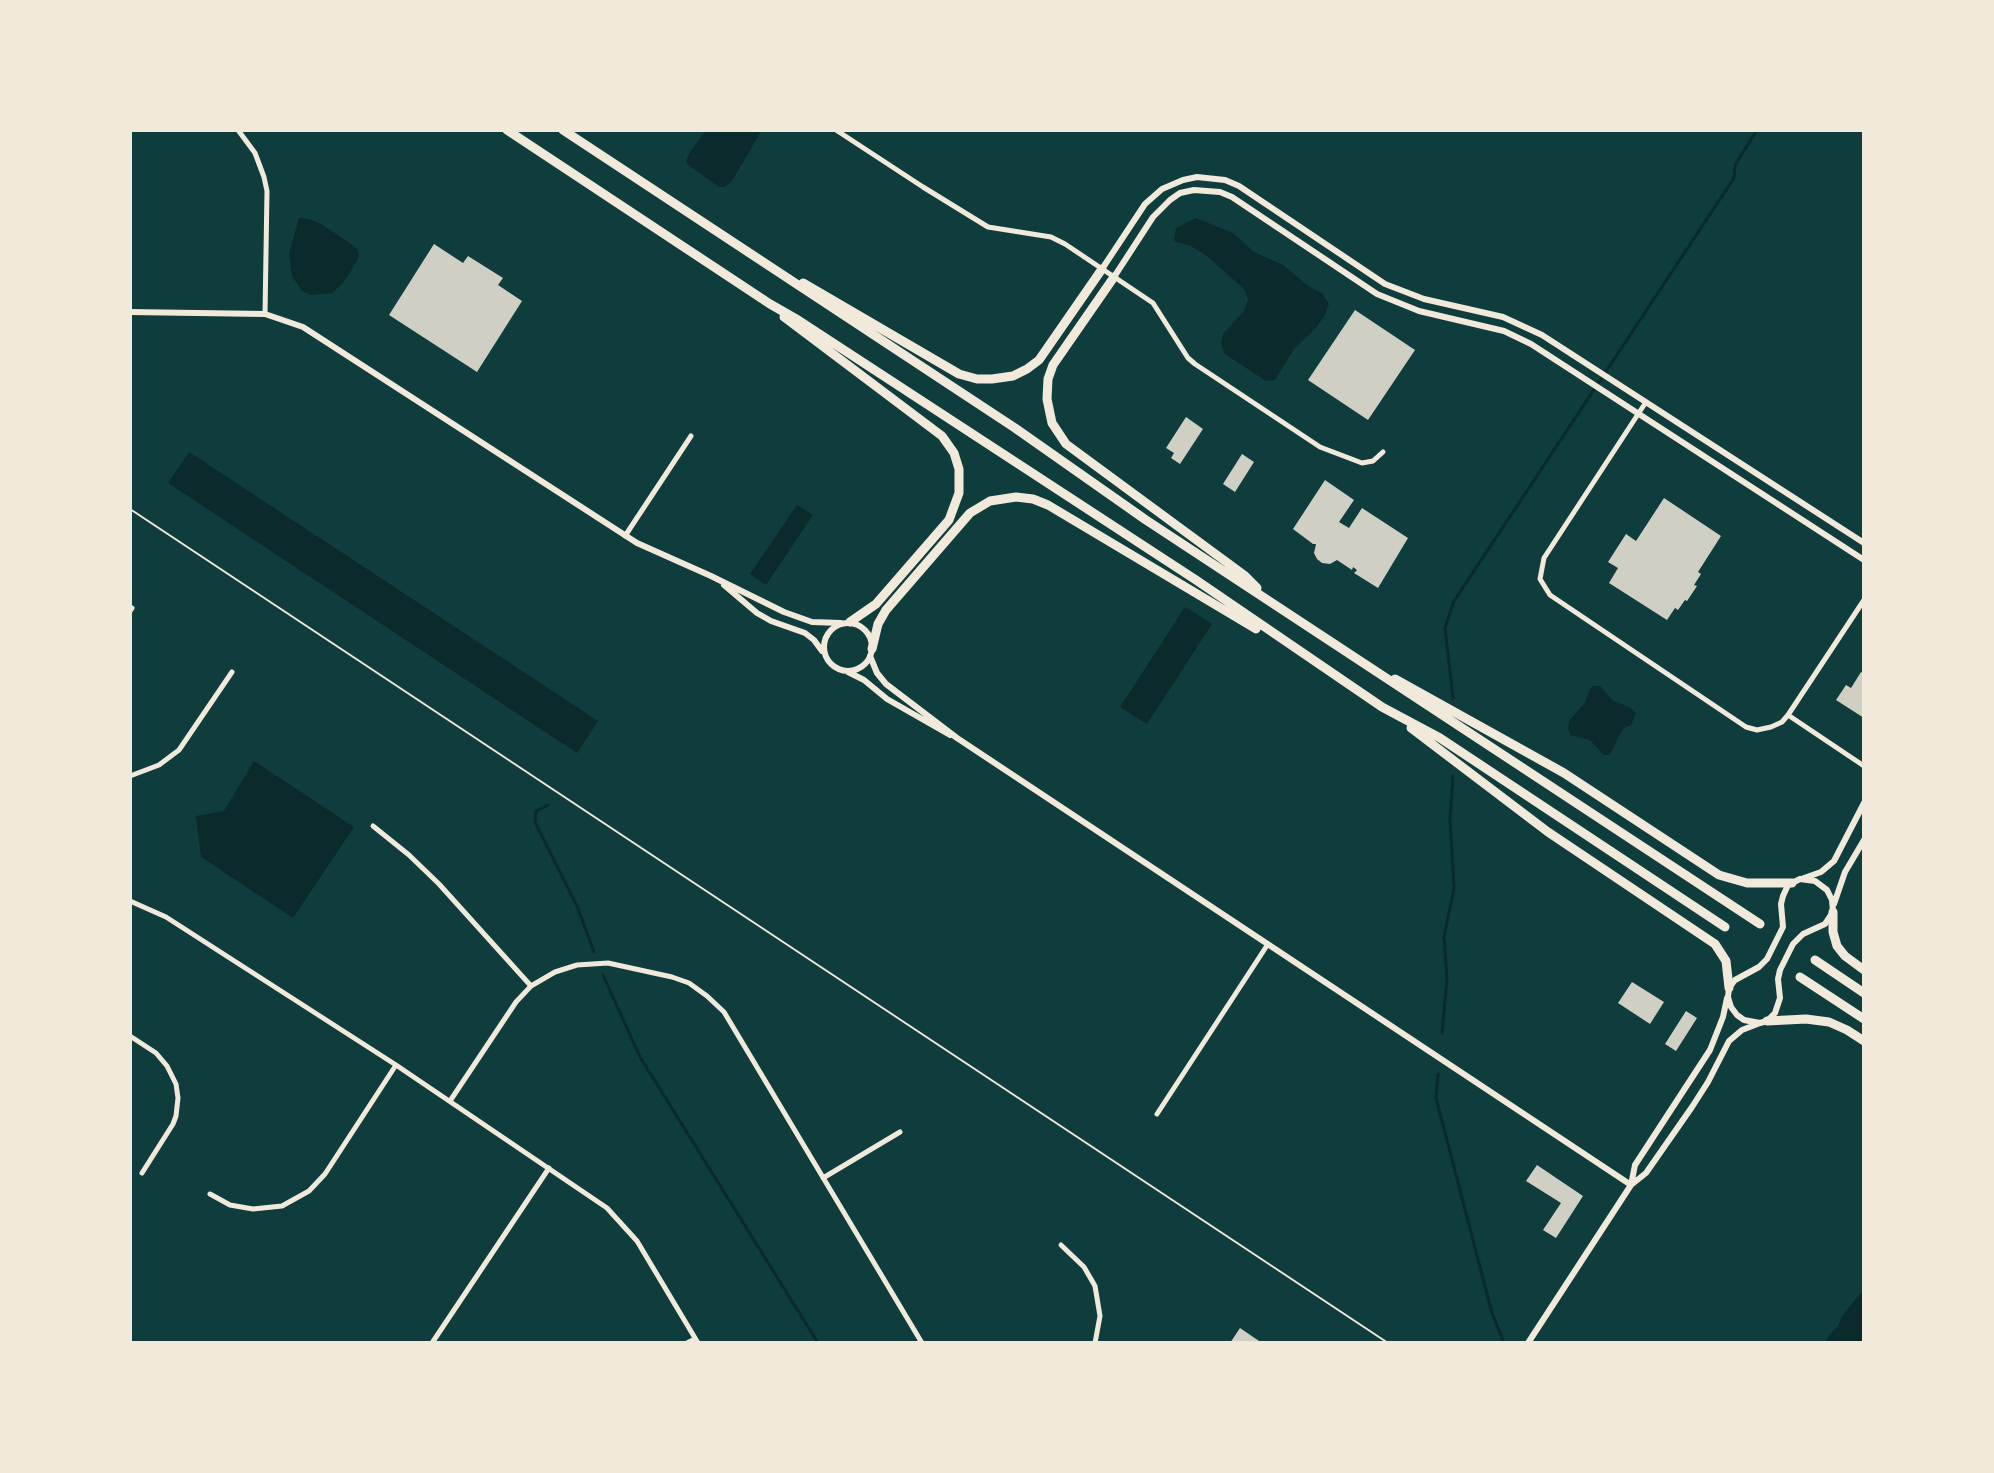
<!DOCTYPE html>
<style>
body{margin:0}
#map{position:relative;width:1994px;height:1473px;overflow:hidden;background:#0f3d3e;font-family:Raleway,sans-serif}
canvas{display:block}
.frame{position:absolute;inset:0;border:132px solid #f1e9da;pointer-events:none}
</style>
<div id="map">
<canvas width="1994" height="1473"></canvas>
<div class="frame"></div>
</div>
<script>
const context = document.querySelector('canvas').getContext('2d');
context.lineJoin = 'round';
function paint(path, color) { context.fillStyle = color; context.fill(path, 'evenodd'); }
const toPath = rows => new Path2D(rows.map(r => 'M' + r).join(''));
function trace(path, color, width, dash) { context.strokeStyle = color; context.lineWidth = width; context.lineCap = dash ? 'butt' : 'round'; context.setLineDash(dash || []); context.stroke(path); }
const water = toPath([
 [706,130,762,130,732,181,725,187,719,187,687,164,686,161,690,152],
 [299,218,309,219,321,224,351,244,358,250,359,256,352,269,343,283,332,293,311,295,302,291,292,276,289,253],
 [1196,218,1233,233,1254,252,1283,265,1308,286,1322,293,1329,304,1324,317,1314,330,1294,349,1275,380,1266,381,1225,354,1221,344,1223,334,1244,311,1248,299,1244,289,1207,256,1191,246,1174,241,1176,228],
 [189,452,598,721,577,753,168,483],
 [797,505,813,515,766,585,750,574],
 [1185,607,1212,624,1147,724,1120,707],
 [1592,686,1600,686,1612,700,1629,707,1636,713,1631,725,1624,728,1618,738,1610,755,1604,755,1590,740,1570,735,1568,729,1569,721,1584,704],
 [254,761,354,827,293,918,201,857,196,816,224,811],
 [1864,1289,1864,1343,1825,1343,1829,1335,1838,1326,1842,1316]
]);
const stream = toPath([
 [1453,698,1445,628,1454,601,1734,178,1735,165,1757,130],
 [548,805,536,811,535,822,577,906,594,952],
 [603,975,640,1057,818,1343],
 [1442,1033,1447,979,1444,937,1454,888,1450,819,1453,776],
 [1438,1074,1436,1098,1492,1313,1504,1343]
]);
const building = toPath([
 [434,244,463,263,468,256,503,278,498,285,522,301,477,372,389,315],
 [1355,310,1415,350,1368,420,1308,380],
 [1186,417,1203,429,1180,464,1171,458,1174,453,1166,448],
 [1242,454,1254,462,1235,492,1223,484],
 [1325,480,1354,500,1339,522,1349,528,1362,508,1408,538,1378,588,1354,573,1357,570,1353,567,1352,570,1337,560,1330,564,1322,563,1317,559,1314,553,1316,544,1313,544,1293,529],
 [1664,498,1721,536,1698,572,1701,574,1694,585,1697,586,1687,601,1685,600,1678,610,1675,608,1667,620,1609,583,1618,568,1608,562,1626,534,1636,541],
 [1861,672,1864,674,1864,718,1836,700,1846,685,1851,688],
 [1632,982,1664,1002,1650,1024,1618,1003],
 [1686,1011,1697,1018,1676,1051,1665,1044],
 [1537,1165,1583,1196,1556,1238,1543,1230,1561,1203,1526,1181],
 [1240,1328,1262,1343,1230,1343]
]);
const path = toPath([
 [130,509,1388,1343]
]);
const minor = toPath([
 [238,130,255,153,264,177,267,191,265,314],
 [836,130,923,187,988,227,1051,237,1065,244,1153,303,1188,358,1195,364,1320,447,1362,463,1373,461,1383,452],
 [1646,402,1544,558,1540,579,1550,595,1746,727,1757,730,1771,727,1782,722,1788,715,1864,600],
 [625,536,691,436],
 [130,611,132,608],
 [1788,715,1864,766],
 [130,776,159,765,179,750,232,672],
 [373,826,409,855,439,884,531,986],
 [130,901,166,917,396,1065,607,1208,637,1241,698,1343],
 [130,1036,156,1053,167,1066,176,1084,178,1098,176,1116,173,1124,142,1173],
 [450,1101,516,1002,531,986,555,972,577,965,608,963,672,977,689,983,707,996,724,1012,922,1343],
 [1157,1114,1268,944],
 [823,1178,900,1132],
 [210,1194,230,1205,253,1209,282,1206,309,1191,325,1174,396,1065],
 [1061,1245,1084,1267,1095,1286,1100,1316,1095,1343],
 [432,1343,549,1168],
 [687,1343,695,1339]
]);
const tertiary = toPath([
 [1102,269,1145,204,1162,189,1183,180,1197,177,1225,180,1239,186,1385,284,1424,299,1503,317,1542,335,1864,543],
 [1114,277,1153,217,1170,200,1180,193,1194,190,1220,192,1232,197,1377,294,1419,311,1504,331,1531,344,1864,560],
 [130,312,265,314,303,327,637,543,711,576,784,612,812,622,841,623],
 [724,585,757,613,771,621,805,633,814,640,822,651],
 '824 647a24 24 0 1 1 48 0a24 24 0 1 1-48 0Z',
 [870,656,877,673,886,684,957,738,1631,1185],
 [848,672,864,680,887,699,950,735],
 [1804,878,1821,872,1834,861,1864,803],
 [1800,879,1815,881,1827,890,1832,900,1833,912,1825,924,1803,934,1793,944,1780,970,1778,979,1780,998,1775,1013,1767,1021,1760,1023,1744,1020,1737,1015,1731,1007,1728,997,1729,988,1735,980,1759,967,1767,959,1783,927,1781,904,1783,896,1788,885,1800,879],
 [1834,904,1845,872,1864,840],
 [1631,1185,1635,1165,1710,1050,1723,1017,1727,998],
 [1528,1343,1631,1185,1646,1173,1692,1107,1708,1082,1729,1041,1742,1030,1760,1023]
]);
const motorway = toPath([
 [507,130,770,304,798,320,1196,580,1382,707,1440,738,1725,927],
 [563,130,1015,428,1146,520,1760,924],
 [1114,277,1053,365,1048,379,1047,399,1052,423,1066,444,1244,575,1257,588],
 [803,283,959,374,977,379,992,379,1013,376,1027,369,1039,360,1102,269],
 [784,317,942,436,954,453,959,469,959,493,949,520,876,604,850,622],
 [872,649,878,624,886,610,970,513,990,501,1016,497,1033,499,1048,505,1256,629],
 [1395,679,1564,773,1719,875,1747,883,1792,883],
 [1411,728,1548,832,1715,944,1726,961,1729,988],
 [1833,912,1833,932,1837,946,1845,956,1864,970],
 [1815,960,1864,993],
 [1800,977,1864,1019],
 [1767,1021,1806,1019,1829,1022,1847,1030,1864,1041]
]);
paint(water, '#0a2a2b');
trace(stream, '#0a2a2b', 3);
paint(building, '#cfcfc3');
trace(path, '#f1e9da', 2);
trace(minor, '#f1e9da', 5);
trace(tertiary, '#f1e9da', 6);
trace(motorway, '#f1e9da', 9);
</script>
